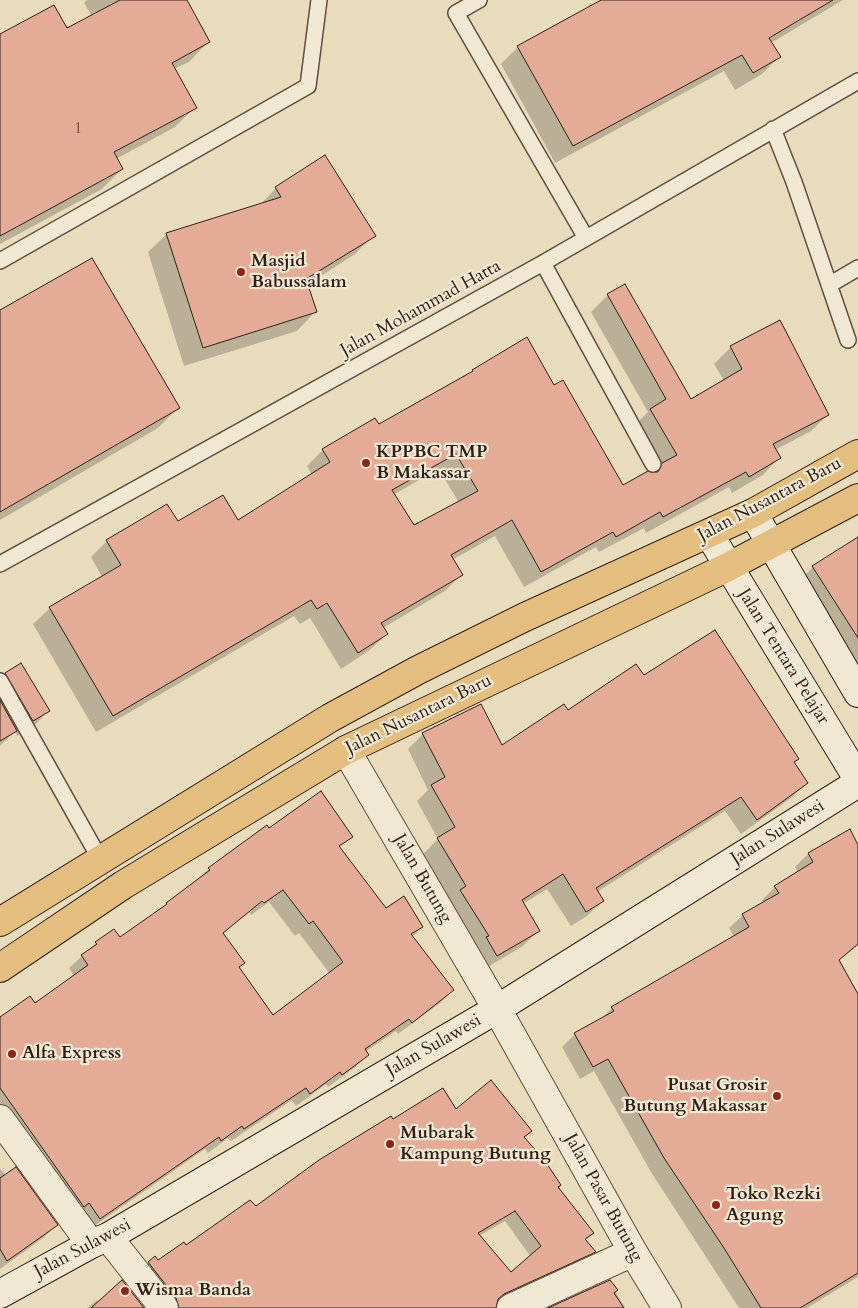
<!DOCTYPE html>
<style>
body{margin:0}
canvas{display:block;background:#e9dcbd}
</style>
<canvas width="858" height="1308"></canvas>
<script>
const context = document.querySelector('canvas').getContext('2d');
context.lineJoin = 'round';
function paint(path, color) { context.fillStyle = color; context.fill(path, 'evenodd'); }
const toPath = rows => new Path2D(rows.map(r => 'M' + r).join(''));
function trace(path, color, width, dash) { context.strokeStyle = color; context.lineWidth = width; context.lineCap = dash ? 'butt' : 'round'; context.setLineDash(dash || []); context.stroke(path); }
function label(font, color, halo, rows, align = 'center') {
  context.font = font + ' Cardo,serif'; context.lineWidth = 4.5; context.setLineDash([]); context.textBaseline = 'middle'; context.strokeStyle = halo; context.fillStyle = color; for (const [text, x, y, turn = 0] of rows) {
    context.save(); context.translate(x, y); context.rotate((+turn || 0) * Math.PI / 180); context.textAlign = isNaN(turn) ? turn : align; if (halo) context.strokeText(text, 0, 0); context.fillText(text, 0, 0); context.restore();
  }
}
const shadow = toPath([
 [87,0,186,0,208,42,189,62,174,69,195,107,175,127,116,159,122,169,102,189,0,244,0,36,66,30,92,16,84,3],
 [604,0,843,0,771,43,779,57,762,74,735,90,724,71,555,163,501,64,518,47],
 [276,188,374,235,355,254,307,285,315,312,297,331,184,366,148,252,167,234,260,205],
 [625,286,690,401,724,381,714,364,731,347,828,415,811,431,775,450,779,458,763,475,732,493,729,487,646,533,644,528,599,552,596,547,524,587,495,536,452,560,461,575,445,591,383,628,387,634,370,650,341,669,310,618,300,624,294,616,96,732,33,624,50,608,102,577,91,557,107,541,177,523,237,521,312,475,307,466,323,450,378,426,473,371,554,387,623,487,654,473,659,468,634,426,648,412,591,312,608,295],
 [439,469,459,503,414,527,393,495],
 [0,311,178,408,158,428,0,520],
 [858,539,858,695,798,582,813,567],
 [20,665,48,711,33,727,17,736,15,731,0,746,0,679],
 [643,677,793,763,807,783,791,798,741,834,725,811,597,892,602,901,587,916,571,926,547,889,523,904,538,931,523,946,481,971,445,906,451,901,423,854,438,839,417,801,428,790,408,749,423,734,501,746,567,711],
 [267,827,269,829,351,837,339,848,385,910,422,927,412,937,453,990,440,1003,398,1034,396,1031,365,1052,367,1055,354,1068,328,1087,326,1084,296,1106,292,1100,231,1141,228,1138,208,1153,205,1149,87,1231,0,1119,0,1019,35,1005,74,976,69,968,96,943,120,939,158,912,209,869],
 [269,902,295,936,299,933,330,974,273,1016,238,968,222,934,249,912,251,915],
 [858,847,858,945,838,961,858,996,858,1277,807,1308,739,1308,651,1172,594,1071,580,1079,562,1047,575,1034,601,1019,612,1008,734,937,729,928,743,915,764,903,762,900,775,887,798,872,795,867,808,854],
 [456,1111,530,1131,524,1138,557,1187,593,1233,585,1241,594,1252,584,1262,496,1303,495,1308,164,1308,138,1273,155,1258,158,1261,256,1208,392,1121],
 [505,1221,531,1257,511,1273,479,1236],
 [0,1169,56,1225,43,1238,0,1269],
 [609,1281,625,1308,551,1308],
 [97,1300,99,1302,143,1308,87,1308]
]);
const building = toPath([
 [120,0,187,0,210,42,172,63,197,108,114,152,123,169,0,236,0,34,54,5,67,28,120,0],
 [601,0,833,0,769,38,781,57,753,73,742,55,573,146,517,46,601,0],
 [325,155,376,236,306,279,317,312,203,348,166,233,281,197,275,187,325,155],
 [92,258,180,408,0,512,0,310,92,258],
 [625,284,691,399,742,369,730,346,780,320,829,415,773,444,781,458,749,477,746,472,663,517,660,512,616,537,613,532,541,572,512,520,451,555,463,575,381,623,388,634,358,653,327,603,317,609,311,600,113,716,49,607,121,565,106,540,167,504,178,521,223,495,238,520,330,462,322,449,375,418,379,424,473,371,472,370,527,337,554,385,563,380,623,485,648,471,658,472,662,463,677,455,650,409,666,399,607,294,625,284],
 [456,454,478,491,414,525,392,490,456,454],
 [858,537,858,638,812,566,858,537],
 [715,630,799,759,794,762,808,783,757,820,741,797,596,888,604,901,586,912,563,874,522,900,540,931,497,956,486,937,489,936,460,890,466,886,437,838,455,827,431,785,445,777,422,733,481,704,502,745,564,704,568,710,636,664,644,675,715,630],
 [21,663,50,711,33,721,5,673,21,663],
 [0,700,17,731,0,741,0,700],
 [321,791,353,837,339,846,386,908,404,896,423,927,411,934,454,990,412,1023,409,1019,365,1049,369,1055,342,1075,340,1072,310,1094,306,1088,244,1129,242,1126,221,1141,219,1137,100,1219,89,1203,84,1207,0,1088,0,1017,30,996,35,1003,88,965,81,955,97,944,95,942,114,929,120,937,167,904,166,903,210,870,208,868,267,825,269,828,321,791],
 [283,890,309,924,313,921,343,962,273,1015,239,967,245,963,223,933,262,901,264,903,283,890],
 [850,829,858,845,858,944,839,960,858,994,858,1273,800,1308,761,1308,724,1248,664,1158,608,1059,593,1067,574,1033,614,1011,611,1007,749,927,742,914,779,893,774,886,813,862,808,853,850,829],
 [491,1080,532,1131,524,1137,545,1161,561,1185,558,1187,594,1233,585,1239,596,1252,504,1294,498,1299,496,1308,179,1308,176,1298,148,1262,155,1256,158,1260,184,1242,186,1245,250,1200,256,1206,319,1160,391,1116,393,1119,443,1088,456,1109,491,1080],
 [515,1211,541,1246,511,1272,478,1233,515,1211],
 [16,1167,58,1225,7,1261,0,1249,0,1178,16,1167],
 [122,1280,144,1308,91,1308,122,1280],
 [610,1280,618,1290,614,1293,624,1308,548,1308,610,1280]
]);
const lane = toPath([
 [479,0,456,13,586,238],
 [773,129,794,182,848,340],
 [0,261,308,86,319,0],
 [543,263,653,464],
 [829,285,858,268],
 [0,564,543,263,858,81],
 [0,681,100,859]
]);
const street = toPath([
 [346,750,497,1009,633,1252,667,1308],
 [0,1119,91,1244],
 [108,1237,164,1308],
 [511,1308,633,1252]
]);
const secondary = toPath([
 [753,513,858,693],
 [709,534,858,779],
 [0,1294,91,1244,108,1237,497,1009,858,783]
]);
const highway = toPath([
 [0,922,330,718,418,670,525,617,753,513,858,454],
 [0,968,123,885,346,750,728,567,858,498]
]);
const markers = [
 [241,272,5,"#8f2418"],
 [366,463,5,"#8f2418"],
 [12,1054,5,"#8f2418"],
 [777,1096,5,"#8f2418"],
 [390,1144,5,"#8f2418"],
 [716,1205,5,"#8f2418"],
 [125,1291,5,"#8f2418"]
];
const numberNames = [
 ["1",78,130]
];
const poiNames = [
 ["Masjid",251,262],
 ["Babussalam",251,283],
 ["KPPBC TMP",376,453],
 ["B Makassar",376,474],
 ["Alfa Express",22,1054],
 ["Pusat Grosir",767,1086,"right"],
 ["Butung Makassar",767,1107,"right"],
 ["Mubarak",400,1134],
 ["Kampung Butung",400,1155],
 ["Toko Rezki",726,1195],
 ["Agung",726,1216],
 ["Wisma Banda",135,1291]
];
const streetNames = [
 ["Jalan Mohammad Hatta",421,309,-29],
 ["Jalan Nusantara Baru",770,500,-28],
 ["Jalan Tentara Pelajar",783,657,58],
 ["Jalan Nusantara Baru",419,715,-26],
 ["Jalan Sulawesi",778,833,-32],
 ["Jalan Butung",422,879,60],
 ["Jalan Sulawesi",434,1046,-30],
 ["Jalan Pasar Butung",603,1198,61],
 ["Jalan Sulawesi",83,1249,-28]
];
paint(shadow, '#0003');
paint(building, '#e4ab97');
trace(building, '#321f16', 1);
trace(lane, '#604e40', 18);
trace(street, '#604e40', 30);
trace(secondary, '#321f16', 30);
trace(highway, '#321f16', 30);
trace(lane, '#f1e8d4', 15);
trace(street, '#f1e8d4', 28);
trace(secondary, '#f1e8d4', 28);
trace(highway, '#e4be7e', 28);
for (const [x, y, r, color] of markers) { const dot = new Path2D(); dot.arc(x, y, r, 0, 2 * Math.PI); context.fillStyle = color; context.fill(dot); trace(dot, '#f1e8d4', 2); }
label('15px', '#5e4236', null, numberNames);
label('bold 18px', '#321f16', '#f1e8d4', poiNames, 'left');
label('18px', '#321f16', '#f1e8d4', streetNames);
</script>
